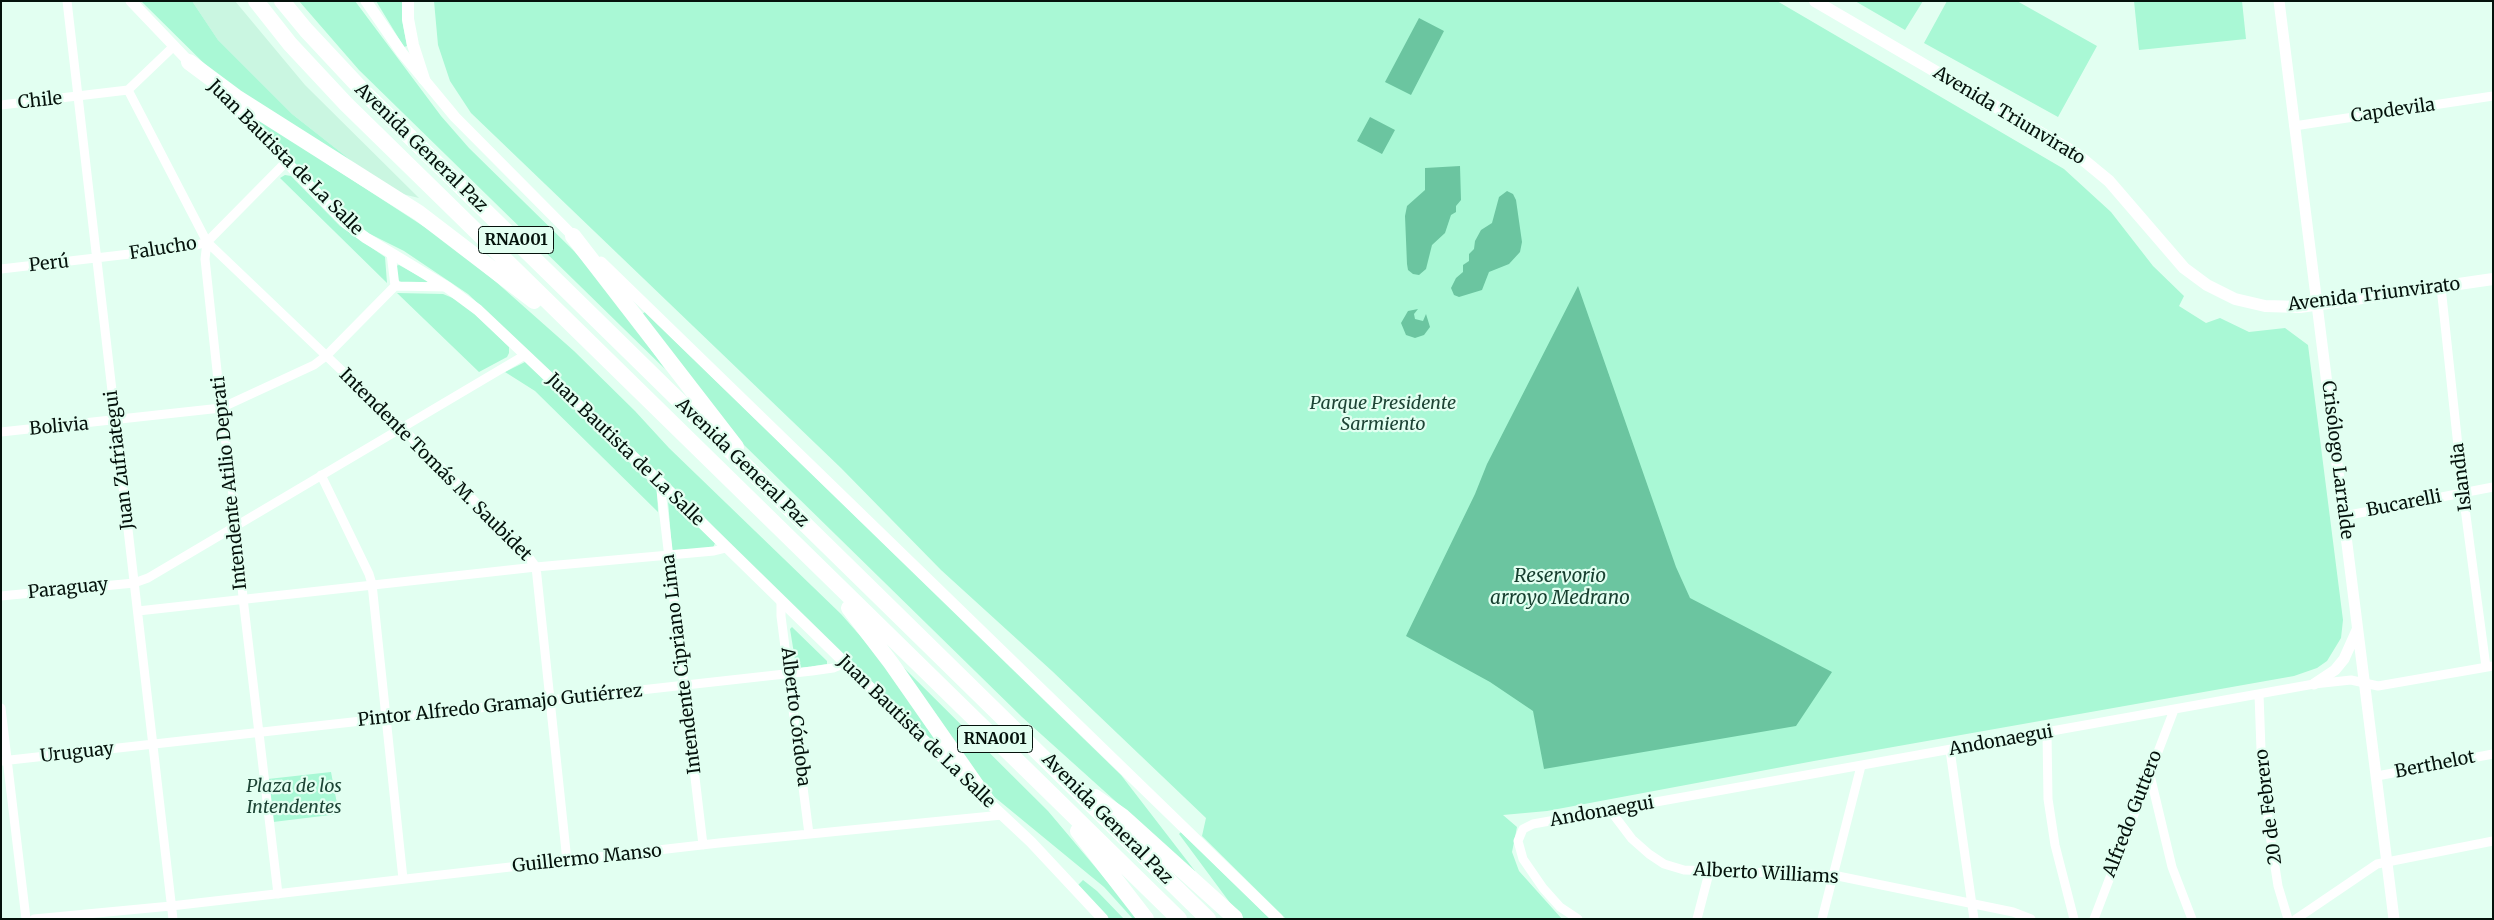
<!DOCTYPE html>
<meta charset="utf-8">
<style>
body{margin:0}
#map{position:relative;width:2494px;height:920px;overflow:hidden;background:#e2fff1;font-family:Merriweather,serif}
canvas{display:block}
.frame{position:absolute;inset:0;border:2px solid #05120c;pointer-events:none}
</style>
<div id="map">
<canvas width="2494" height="920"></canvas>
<div class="frame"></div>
</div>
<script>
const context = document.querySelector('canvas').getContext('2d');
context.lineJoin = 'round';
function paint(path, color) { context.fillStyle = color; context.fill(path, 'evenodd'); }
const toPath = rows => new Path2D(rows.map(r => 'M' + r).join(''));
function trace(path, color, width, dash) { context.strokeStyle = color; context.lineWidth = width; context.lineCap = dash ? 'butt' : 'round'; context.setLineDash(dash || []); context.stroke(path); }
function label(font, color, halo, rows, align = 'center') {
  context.font = font + ' Merriweather,serif'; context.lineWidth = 4.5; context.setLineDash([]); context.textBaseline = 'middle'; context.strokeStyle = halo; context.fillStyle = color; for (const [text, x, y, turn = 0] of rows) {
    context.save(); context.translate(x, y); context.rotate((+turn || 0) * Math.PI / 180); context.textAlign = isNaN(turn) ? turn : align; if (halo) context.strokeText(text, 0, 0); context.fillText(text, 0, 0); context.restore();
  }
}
const built = toPath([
 [192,1,235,1,305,85,419,198,390,191,292,114,218,40]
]);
const green = toPath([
 [141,1,192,1,218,40,292,114,390,191,230,89],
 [299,1,355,1,441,116,469,148,574,251,612,295,665,369,359,70],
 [376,1,403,1,402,20,407,46,404,47],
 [434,1,1777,1,2064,169,2111,212,2153,266,2184,296,2179,306,2206,323,2220,318,2249,332,2285,328,2308,345,2343,620,2341,638,2327,661,2317,668,2294,676,1814,761,1547,811,1503,815,1517,827,1512,852,1519,871,1562,919,1286,919,1202,836,1206,818,1052,671,941,570,841,468,471,113,450,81,438,45],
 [1855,1,1923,1,1905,30],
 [1947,1,2017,1,2097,46,2058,117,1924,43],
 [2134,1,2242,1,2246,39,2139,50],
 [260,120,443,239,495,281,574,351,635,411,669,448,841,614,884,663,952,760,807,623,705,518,468,294,404,251,364,231,349,219,255,126],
 [285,175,291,176,340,226,385,257,387,283,280,178],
 [399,265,428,281,425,283,401,282,398,280,396,266],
 [397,293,443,294,455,299,470,309,509,347,509,353,507,357,479,372],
 [645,312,1121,775,1195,871,1194,872,1022,717,743,444,642,314],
 [525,362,657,489,658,512,535,391,505,372],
 [672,499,715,543,713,548,672,550,668,501],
 [792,627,827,661,827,664,801,668,796,666,790,629],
 [903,667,1048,811,1139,919,1133,919,1104,887,986,790],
 [331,772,339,814,273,822,268,779],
 [1181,832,1270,919,1242,919,1179,834],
 [1083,880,1097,891,1124,919,1109,919,1078,885]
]);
const water = toPath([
 [1419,18,1444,31,1411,95,1385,82],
 [1370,117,1395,130,1382,154,1357,141],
 [1460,166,1461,200,1456,206,1456,212,1451,215,1445,233,1432,245,1426,269,1419,275,1413,274,1408,270,1407,264,1405,216,1407,206,1425,190,1425,168],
 [1507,191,1513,194,1516,200,1522,242,1520,252,1509,264,1489,272,1482,290,1459,297,1454,295,1451,288,1456,278,1463,272,1463,265,1469,261,1469,254,1474,249,1475,241,1481,230,1492,223,1499,197],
 [1578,286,1676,567,1690,598,1832,672,1796,726,1544,769,1533,711,1490,682,1406,636,1475,494,1487,464],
 [1418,309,1414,314,1415,319,1423,321,1426,314,1430,327,1424,335,1415,338,1406,335,1401,323,1408,311]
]);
const minor = toPath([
 [67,1,173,919],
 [128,90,207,242,402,428,524,551,536,567,567,861],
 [1,105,128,90,174,46],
 [2294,126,2493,96],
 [207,242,205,259,221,408,237,524,243,598,278,894],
 [391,253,395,286],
 [1,269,190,247,207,242,286,162],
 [2441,287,2463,493,2486,667],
 [1,432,221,408,314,365,326,356,395,286,447,287],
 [321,475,369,574,372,584,403,879],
 [660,482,703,845],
 [2344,516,2493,487],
 [1,596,134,583,148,578,525,355],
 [781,601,781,616,809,834],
 [138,611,536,567,714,551,726,548],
 [2259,694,2261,750,2269,828,2278,886,2288,919],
 [1,708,26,919],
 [2047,733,2048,799,2055,845,2074,919],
 [1950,750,1974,919],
 [1,761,812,671,833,668,845,663],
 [2149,771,2172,867,2192,919],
 [2377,776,2493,754],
 [1610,810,1632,839,1649,854,1664,864,1684,870,1833,875,2013,912,2031,919],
 [34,919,171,906,719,843,1002,815],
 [1578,919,1560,907,1543,888,1523,859,1518,841,1523,829,1533,824,2314,684,2351,680,2378,686,2493,666],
 [1697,919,1709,873],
 [1822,919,1861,766],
 [2094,919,2174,710],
 [2296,919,2377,864,2493,841]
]);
const tertiary = toPath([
 [131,1,194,67],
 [366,1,402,53,455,117,578,241],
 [2279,1,2394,919],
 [215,89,346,223,366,238,447,287,478,310,660,482,970,785],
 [601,262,1278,919],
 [2314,684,2335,670,2344,659,2357,630],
 [983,797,1031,842,1103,919]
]);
const secondary = toPath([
 [408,1,408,19,413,45,424,79],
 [1815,1,2075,153,2109,181,2184,268,2207,285,2235,299,2265,306,2300,307,2493,279]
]);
const motorway = toPath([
 [256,1,290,44,346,104,1179,919],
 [282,1,306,30,363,91,1208,919],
 [189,62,236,97,419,213,534,301],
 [573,236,736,447],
 [849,608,891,663,988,802],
 [1095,797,1122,816,1235,918],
 [1078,831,1146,919]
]);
const shields = [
 [516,240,75],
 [995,739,75]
];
const shieldNames = [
 ["RNA001",516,240],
 ["RNA001",995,739]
];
const streetNames = [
 ["Chile",40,101,-6],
 ["Capdevila",2393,111,-8],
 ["Avenida Triunvirato",2009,116,31],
 ["Avenida General Paz",421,148,44],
 ["Juan Bautista de La Salle",285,158,45],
 ["Falucho",163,249,-9],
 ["Perú",49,264,-6],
 ["Avenida Triunvirato",2374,295,-7],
 ["Bolivia",59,427,-5],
 ["Juan Bautista de La Salle",625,450,44],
 ["Juan Zufriategui",120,460,-97],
 ["Crisólogo Larralde",2337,460,83],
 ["Avenida General Paz",742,463,44],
 ["Intendente Tomás M. Saubidet",435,465,45],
 ["Islandia",2462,477,-97],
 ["Intendente Atilio Deprati",230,483,-96],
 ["Bucarelli",2404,504,-11],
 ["Paraguay",68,589,-6],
 ["Intendente Cipriano Lima",682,664,-97],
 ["Pintor Alfredo Gramajo Gutiérrez",500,706,-6],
 ["Alberto Córdoba",795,717,83],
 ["Juan Bautista de La Salle",916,732,44],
 ["Andonaegui",2001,741,-10],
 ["Uruguay",77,753,-6],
 ["Berthelot",2435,765,-11],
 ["20 de Febrero",2269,807,-97],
 ["Andonaegui",1602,812,-10],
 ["Alfredo Guttero",2133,814,-69],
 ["Avenida General Paz",1107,819,45],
 ["Guillermo Manso",587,859,-6],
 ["Alberto Williams",1766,874,3]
];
const parkNames = [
 ["Parque Presidente",1383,404],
 ["Sarmiento",1383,425],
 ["Plaza de los",294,787],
 ["Intendentes",294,808]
];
const waterNames = [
 ["Reservorio",1560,577],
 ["arroyo Medrano",1560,599]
];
paint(built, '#caf6e1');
paint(green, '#a9f8d5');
paint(water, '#6bc5a0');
trace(minor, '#fff', 9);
trace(tertiary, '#fff', 11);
trace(secondary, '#fff', 12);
trace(motorway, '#fff', 16);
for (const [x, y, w] of shields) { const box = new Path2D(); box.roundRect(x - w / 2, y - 13.5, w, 27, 4); context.fillStyle = '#e2fff1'; context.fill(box); trace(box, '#05120c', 1); }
label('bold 16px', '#05120c', null, shieldNames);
label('18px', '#05120c', '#e2fff1', streetNames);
label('italic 18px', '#1d4435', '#e2fff1', parkNames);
label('italic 19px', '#163e2e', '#e2fff1', waterNames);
</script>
